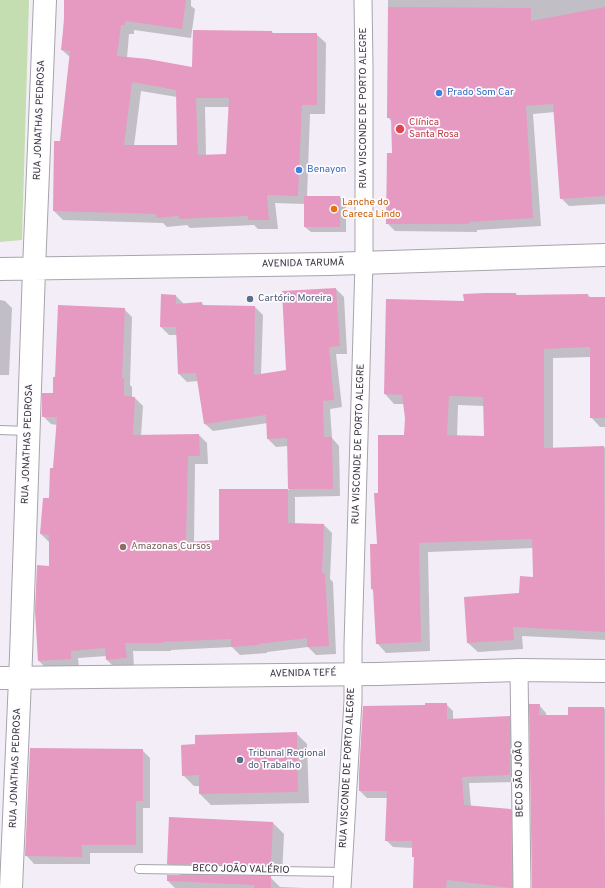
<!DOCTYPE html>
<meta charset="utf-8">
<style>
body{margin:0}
canvas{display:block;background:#f2edf6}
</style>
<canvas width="605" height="888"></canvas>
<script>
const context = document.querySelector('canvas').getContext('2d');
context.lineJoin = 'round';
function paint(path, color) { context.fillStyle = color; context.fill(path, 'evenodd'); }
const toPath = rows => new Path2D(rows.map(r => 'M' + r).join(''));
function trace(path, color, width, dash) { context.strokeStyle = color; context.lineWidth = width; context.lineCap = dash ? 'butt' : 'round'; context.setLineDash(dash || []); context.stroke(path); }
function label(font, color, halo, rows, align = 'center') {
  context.font = font + ' Overpass,sans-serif'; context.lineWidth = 3.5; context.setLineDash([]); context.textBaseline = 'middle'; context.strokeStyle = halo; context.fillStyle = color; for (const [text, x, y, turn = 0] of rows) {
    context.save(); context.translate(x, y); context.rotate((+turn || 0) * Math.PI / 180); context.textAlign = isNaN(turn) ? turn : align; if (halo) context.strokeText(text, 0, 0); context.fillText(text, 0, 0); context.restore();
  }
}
const green = toPath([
 [0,0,29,0,22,240,0,242]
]);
const shadow = toPath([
 [65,0,191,0,191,6,195,9,191,38,134,30,134,34,129,34,127,58,193,68,272,32,274,34,316,34,326,43,325,114,310,114,307,197,340,197,346,203,346,232,311,232,305,227,305,204,275,203,278,229,258,229,254,225,190,228,187,225,167,227,163,223,63,220,54,211,71,58,62,50],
 [141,91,177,97,178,146,134,146],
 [205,107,230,107,227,155,206,156],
 [388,0,605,0,605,204,569,206,561,198,555,112,533,114,541,226,477,230,477,232,395,231,387,223,393,154,392,122,388,117],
 [336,289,344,297,347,354,336,354,342,407,330,409,332,438,339,446,340,496,294,497,295,498,295,524,324,525,332,533,330,579,333,582,336,654,316,655,308,647,267,652,267,653,240,655,232,647,171,650,171,651,133,651,134,666,115,668,107,660,107,656,78,658,79,667,47,669,39,661,50,567,49,542,41,534,50,499,54,469,57,425,51,424,43,416,54,394,56,378,124,309,132,317,130,385,132,387,132,398,135,398,143,406,141,436,199,435,207,443,208,464,195,464,194,542,220,541,220,490,289,490,288,446,276,447,268,439,268,423,213,431,205,424,198,381,187,382,179,374,177,335,169,335,161,327,176,296,184,304,202,303,204,306,255,307,263,315,261,375,287,371],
 [516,294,518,296,588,295,591,298,605,298,605,427,600,427,591,417,591,357,553,358,553,449,604,447,605,448,605,640,522,636,523,649,478,652,468,643,465,598,520,594,534,578,533,548,428,552,430,651,386,653,377,643,374,592,372,589,378,545,379,494,405,436,406,418,404,404,394,404,385,394,387,300,465,302],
 [458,405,485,406,485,437,457,437],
 [0,300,5,301,12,308,9,375,0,375],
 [446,704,453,711,453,720,509,717,516,724,517,782,469,783,471,807,512,810,512,801,518,807,519,888,414,888,415,858,413,856,413,848,393,847,386,840,388,798,367,798,360,791,426,706],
 [539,705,546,713,546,716,569,716,604,708,605,709,605,888,533,888],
 [296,733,307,744,309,803,211,805,200,794,200,786,194,786,183,775],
 [142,750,150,758,150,808,143,808,143,853,90,853,90,864,34,864,26,855],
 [273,823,284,834,282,876,269,876,280,887,304,888,175,888,168,881,181,876,168,864]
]);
const building = toPath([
 [64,0,186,0,182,29,125,21,125,25,121,25,117,56,148,59,192,67,193,30,272,31,272,33,317,33,317,105,302,105,298,196,267,195,269,220,248,220,248,216,179,219,179,216,157,218,156,214,53,211,54,141,60,141,70,51,61,50,64,22],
 [132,82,176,90,177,145,124,145],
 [196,98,229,98,226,154,198,155],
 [388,7,531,8,531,21,605,7,605,196,560,199,553,104,526,106,533,218,469,222,469,224,386,224,387,153,392,153,391,118,387,118],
 [304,196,340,196,340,227,304,227],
 [336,288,340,346,329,347,334,400,323,401,324,437,332,437,333,489,288,489,287,438,267,439,266,415,204,424,196,373,178,374,176,327,160,327,161,294,176,295,176,304,202,302,202,305,255,306,254,375,286,370,282,291],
 [485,293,516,293,516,295,588,294,588,297,605,297,605,418,590,418,590,347,544,349,544,448,604,446,605,632,513,627,514,640,467,643,464,597,519,593,520,576,533,577,532,539,419,543,421,642,376,644,373,589,371,589,370,544,377,544,374,493,378,493,378,435,404,435,405,418,402,395,384,394,386,299,464,301,463,294],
 [449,396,483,397,484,436,447,435],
 [58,305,125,308,122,378,124,378,124,396,135,397,133,435,199,434,200,456,188,456,186,542,219,540,219,489,288,489,288,523,324,524,322,573,325,573,329,646,307,647,307,638,259,644,259,645,231,647,231,639,163,642,163,643,125,643,127,658,106,660,105,648,71,651,71,659,38,661,35,611,37,565,49,566,49,535,40,534,43,498,49,498,50,468,53,468,57,417,42,417,42,393,53,393,53,377,55,377],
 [425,703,447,703,447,719,510,716,510,775,462,777,464,805,511,809,511,799,512,888,447,880,446,888,413,888,414,857,412,857,412,841,385,841,387,791,359,791,359,774,363,706,425,705],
 [529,704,540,704,539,715,568,715,568,707,604,707,605,888,532,888],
 [297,732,298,792,199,794,199,775,182,776,181,745,195,744,195,735],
 [30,748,143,749,143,801,136,801,136,845,82,845,82,857,25,856],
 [169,817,273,822,271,865,167,864],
 [167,875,271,876,271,888,254,888,254,885,167,881]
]);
const lane = toPath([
 [0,430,27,431],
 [139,869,343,872]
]);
const street = toPath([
 [519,670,522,888],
 [342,888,353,701,353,645,364,263,364,67,363,0]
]);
const secondary = toPath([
 [0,269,329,264,605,255],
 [0,678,377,674,519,670,605,671],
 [11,888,21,656,34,269,45,0]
]);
const markers = [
 [439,93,4,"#3f7fe0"],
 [400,129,5,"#e0444e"],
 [299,170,4,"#3f7fe0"],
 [334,209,4,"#e8710a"],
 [250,299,4,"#5c6f8a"],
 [123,547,4,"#8d6e63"],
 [240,760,4,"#5c6f8a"]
];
const shopNames = [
 ["Prado Som Car",447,93],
 ["Benayon",307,170]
];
const streetNames = [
 ["RUA VISCONDE DE PORTO ALEGRE",364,108,-90],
 ["RUA JONATHAS PEDROSA",40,120,-88],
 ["AVENIDA TARUMÃ",303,264,-1],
 ["RUA JONATHAS PEDROSA",28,444,-88],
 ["RUA VISCONDE DE PORTO ALEGRE",359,444,-88],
 ["AVENIDA TEFÉ",303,674,-1],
 ["RUA JONATHAS PEDROSA",16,768,-88],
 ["RUA VISCONDE DE PORTO ALEGRE",348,768,-87],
 ["BECO SÃO JOÃO",520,779,-91],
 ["BECO JOÃO VALÉRIO",241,870,1]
];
const healthNames = [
 ["Clínica",409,123],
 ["Santa Rosa",409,135]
];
const foodNames = [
 ["Lanche do",342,203],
 ["Careca Lindo",342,215]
];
const serviceNames = [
 ["Cartório Moreira",258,299],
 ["Tribunal Regional",248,754],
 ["do Trabalho",248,766]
];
const educationNames = [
 ["Amazonas Cursos",131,547]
];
paint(green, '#c5deb1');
paint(shadow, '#0003');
paint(building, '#e69ac1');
trace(lane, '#a8a4ac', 10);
trace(street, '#a8a4ac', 19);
trace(secondary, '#a8a4ac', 24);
trace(lane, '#fff', 8);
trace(street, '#fff', 17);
trace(secondary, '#fff', 22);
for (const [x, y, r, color] of markers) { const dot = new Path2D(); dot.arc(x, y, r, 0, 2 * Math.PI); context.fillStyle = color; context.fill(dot); trace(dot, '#fdfbff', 1.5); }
label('10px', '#366cbe', '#fdfbff', shopNames, 'left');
label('10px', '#333135', '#fdfbff', streetNames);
label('10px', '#be3a42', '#fdfbff', healthNames, 'left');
label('10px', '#c56008', '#fdfbff', foodNames, 'left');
label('10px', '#4e5e75', '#fdfbff', serviceNames, 'left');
label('10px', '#785e54', '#fdfbff', educationNames, 'left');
</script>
